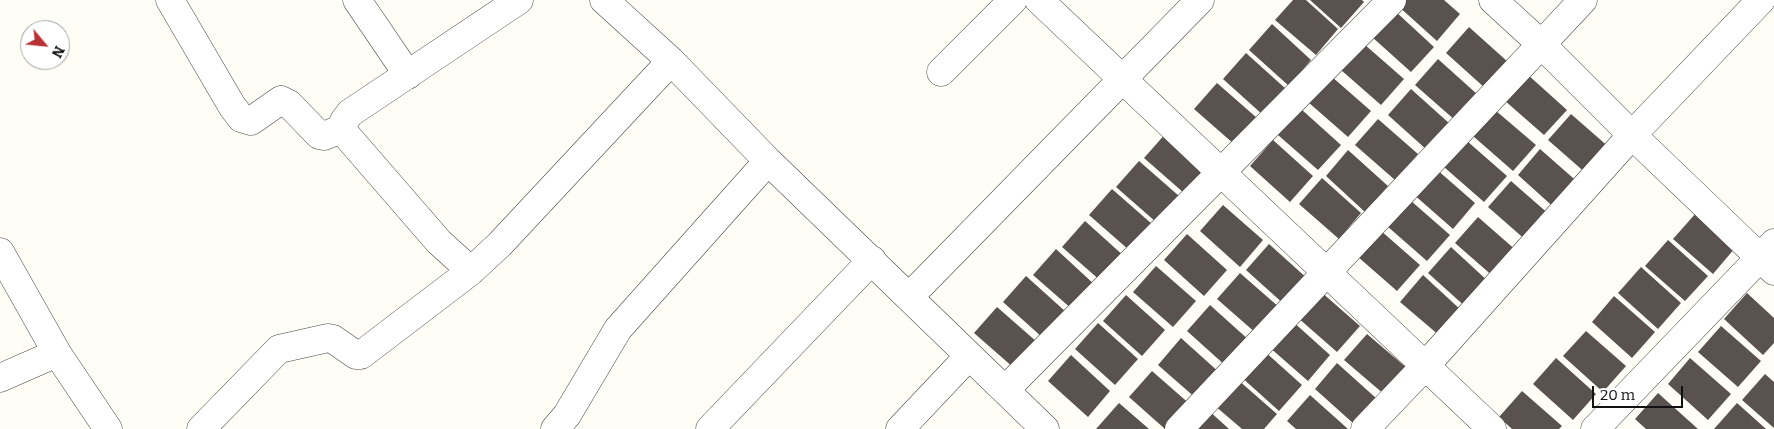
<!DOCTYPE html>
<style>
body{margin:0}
#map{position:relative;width:1774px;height:429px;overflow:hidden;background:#fefdf6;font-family:Bitter,serif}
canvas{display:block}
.north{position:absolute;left:20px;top:20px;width:50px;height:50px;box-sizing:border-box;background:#fff;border:1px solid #a0a0a0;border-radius:50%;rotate:118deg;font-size:14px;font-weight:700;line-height:20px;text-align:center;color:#111}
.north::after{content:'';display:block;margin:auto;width:18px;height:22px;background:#b83235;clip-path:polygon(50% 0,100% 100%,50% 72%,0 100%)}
.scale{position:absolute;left:1592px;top:386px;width:91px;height:22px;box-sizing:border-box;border:2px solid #111;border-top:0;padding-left:6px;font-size:15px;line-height:18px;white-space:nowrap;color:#111;-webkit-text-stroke:4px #fff;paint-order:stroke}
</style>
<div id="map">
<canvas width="1774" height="429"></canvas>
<div class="north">N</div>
<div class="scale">20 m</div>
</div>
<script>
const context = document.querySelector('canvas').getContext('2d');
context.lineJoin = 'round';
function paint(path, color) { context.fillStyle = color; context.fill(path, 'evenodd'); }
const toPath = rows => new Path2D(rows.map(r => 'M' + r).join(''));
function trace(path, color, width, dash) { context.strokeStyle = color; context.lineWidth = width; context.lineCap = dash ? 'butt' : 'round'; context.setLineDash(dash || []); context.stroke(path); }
const building = toPath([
 [1293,0,1306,0,1338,29,1316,55,1275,20],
 [1310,0,1362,0,1364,2,1341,28],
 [1401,0,1444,0,1460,14,1437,41,1397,5],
 [1395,11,1434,47,1411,72,1372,37],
 [1272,24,1311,60,1289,86,1249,50],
 [1469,27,1508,62,1485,88,1446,53],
 [1364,44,1404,79,1381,105,1341,70],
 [1246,53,1286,89,1263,115,1223,79],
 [1438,59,1478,95,1456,121,1415,85],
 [1527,74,1567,110,1544,135,1504,100],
 [1331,76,1371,111,1348,137,1308,102],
 [1217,83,1257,118,1234,144,1194,109],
 [1411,89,1450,124,1427,150,1388,115],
 [1301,109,1341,145,1318,170,1278,135],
 [1495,110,1536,145,1513,171,1473,136],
 [1571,114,1611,149,1588,175,1548,140],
 [1378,119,1418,154,1395,180,1355,145],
 [1167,132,1207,167,1184,193,1144,158],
 [1273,140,1313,176,1290,202,1250,166],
 [1467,141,1507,176,1484,202,1444,167],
 [1540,149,1581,185,1558,211,1518,175],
 [1348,150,1388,186,1365,212,1326,176],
 [1139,161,1179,196,1156,222,1116,187],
 [1435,168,1475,203,1453,229,1412,193],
 [1322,178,1361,213,1339,239,1299,204],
 [1511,181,1551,216,1528,242,1488,207],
 [1112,189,1152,224,1129,250,1089,215],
 [1410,200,1450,235,1427,261,1387,226],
 [1223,205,1263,240,1240,267,1200,231],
 [1696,213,1735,248,1713,274,1673,239],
 [1478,217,1518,252,1495,278,1455,243],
 [1085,221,1125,257,1102,282,1062,247],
 [1380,230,1420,265,1397,291,1357,256],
 [1187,234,1227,270,1204,296,1164,260],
 [1668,240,1708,276,1685,301,1645,266],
 [1269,244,1309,280,1286,306,1246,270],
 [1451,247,1490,283,1468,309,1428,273],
 [1056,249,1095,285,1073,310,1033,275],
 [1156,266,1196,301,1173,327,1133,292],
 [1641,267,1681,303,1658,329,1618,293],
 [1240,273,1280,308,1257,334,1217,299],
 [1423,275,1462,311,1440,336,1400,302],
 [1026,276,1066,312,1043,338,1003,302],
 [1320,291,1360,326,1337,352,1297,317],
 [1747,293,1774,318,1774,343,1763,355,1724,319],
 [1126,295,1165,330,1142,356,1103,321],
 [1614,296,1655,332,1632,358,1592,322],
 [1210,305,1250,341,1227,367,1187,331],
 [997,307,1037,342,1014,368,974,333],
 [1291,320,1330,355,1308,381,1268,346],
 [1098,323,1138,359,1115,385,1075,349],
 [1721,326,1761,361,1738,387,1698,352],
 [1586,331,1626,366,1603,392,1563,356],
 [1367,334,1408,369,1385,395,1344,360],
 [1181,338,1221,374,1198,400,1158,365],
 [1262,349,1302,385,1279,411,1239,375],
 [1071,355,1110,391,1088,417,1048,381],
 [1556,358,1596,394,1573,420,1533,384],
 [1690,358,1731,394,1708,420,1668,384],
 [1337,363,1377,399,1354,424,1315,389],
 [1152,371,1192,406,1172,429,1165,429,1129,397],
 [1765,374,1774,382,1774,428,1742,400],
 [1237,379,1277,414,1264,429,1242,429,1214,405],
 [1522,391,1562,426,1559,429,1512,429,1499,417],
 [1658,393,1698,429,1646,429,1635,419],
 [1310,395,1348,429,1296,429,1287,421],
 [1119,403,1149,429,1096,429],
 [1737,403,1766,429,1714,429],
 [1207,409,1229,429,1189,429]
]);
const minor = toPath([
 [170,0,232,106,241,118,251,121,281,100,289,104,319,135,324,136,341,129],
 [357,0,408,75],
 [604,0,671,61,768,161,1045,429],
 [1039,0,1492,429],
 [1493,0,1541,44,1632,135,1774,271],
 [941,72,1013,0],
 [341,129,439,242,471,271,500,244,671,61],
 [341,129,344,121,350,113,519,0],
 [0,252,57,353,0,378],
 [909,297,1200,0],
 [57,353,108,429],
 [1005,390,1392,0],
 [201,429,279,349,328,338,333,339,356,355,361,355,471,271],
 [555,429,567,415,618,329,768,161],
 [710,429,872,260],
 [900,429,969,356],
 [1179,429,1583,0],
 [1365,429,1426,365,1632,135,1761,0],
 [1595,429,1774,243]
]);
paint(building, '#59524e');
trace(minor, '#444', 29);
trace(minor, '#fff', 28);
</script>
